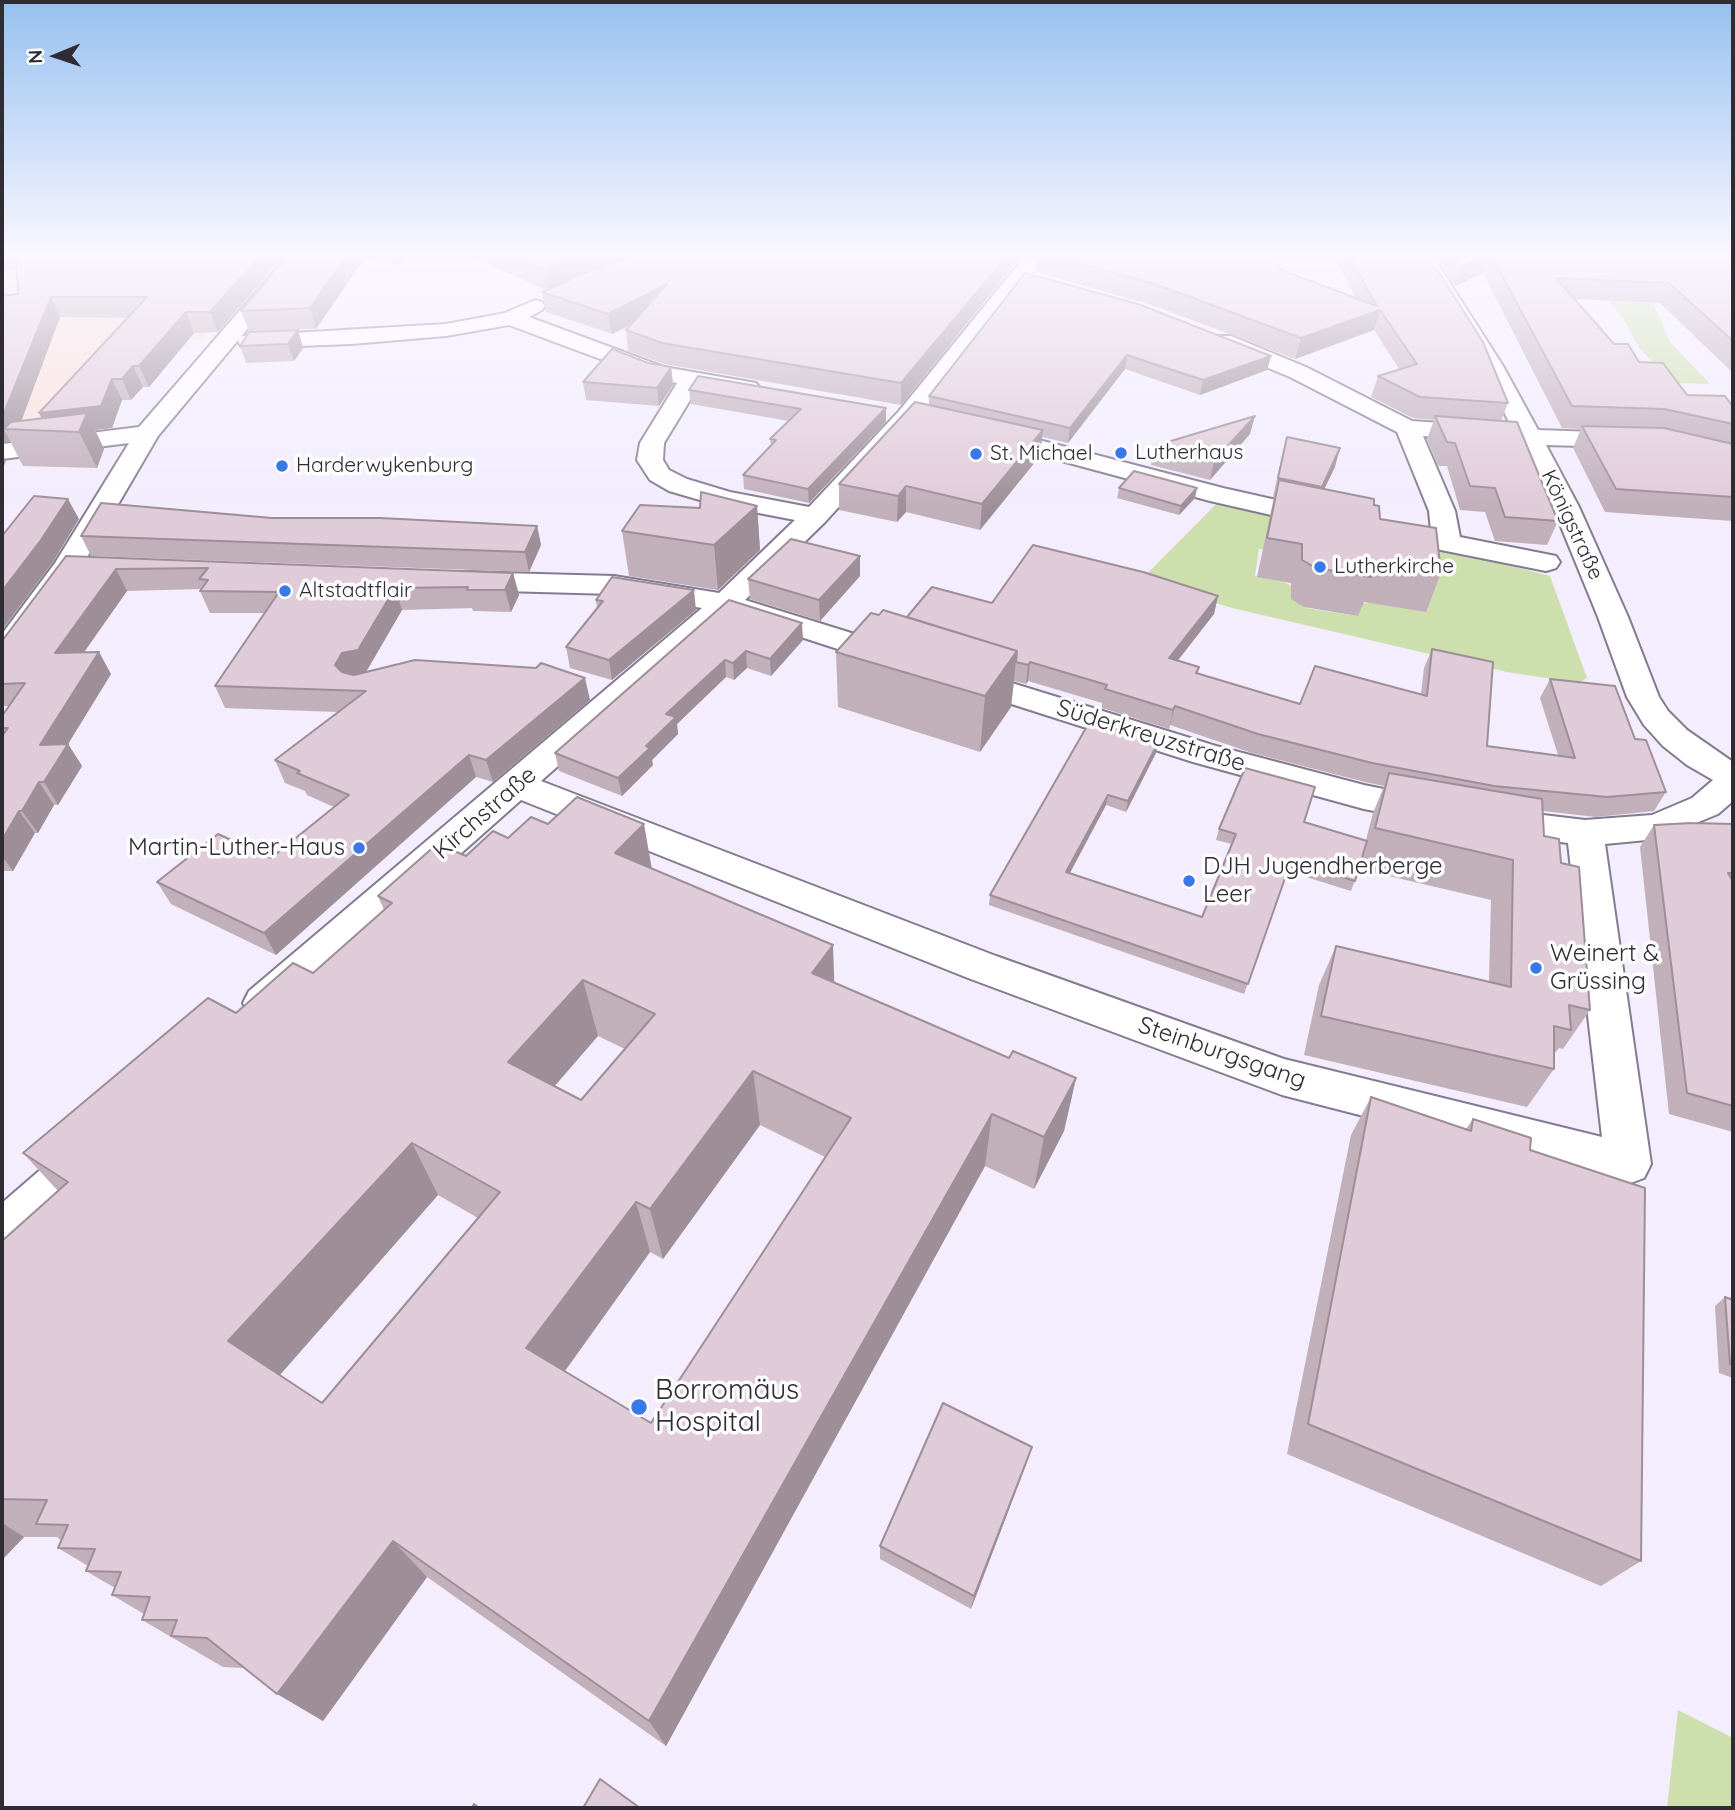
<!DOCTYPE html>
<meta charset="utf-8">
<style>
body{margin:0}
#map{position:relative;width:1735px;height:1810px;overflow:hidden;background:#f3edfe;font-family:Quicksand,sans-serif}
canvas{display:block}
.frame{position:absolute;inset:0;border:4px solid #2f2c34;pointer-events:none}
.north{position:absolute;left:21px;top:21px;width:70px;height:70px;-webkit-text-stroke:5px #fdfdfd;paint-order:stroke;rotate:268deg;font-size:19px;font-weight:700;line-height:28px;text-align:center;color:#2f2c34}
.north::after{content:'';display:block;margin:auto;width:24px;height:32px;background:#2f2c34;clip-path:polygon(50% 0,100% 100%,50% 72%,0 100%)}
</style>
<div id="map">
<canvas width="1735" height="1810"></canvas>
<div class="frame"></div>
<div class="north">N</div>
</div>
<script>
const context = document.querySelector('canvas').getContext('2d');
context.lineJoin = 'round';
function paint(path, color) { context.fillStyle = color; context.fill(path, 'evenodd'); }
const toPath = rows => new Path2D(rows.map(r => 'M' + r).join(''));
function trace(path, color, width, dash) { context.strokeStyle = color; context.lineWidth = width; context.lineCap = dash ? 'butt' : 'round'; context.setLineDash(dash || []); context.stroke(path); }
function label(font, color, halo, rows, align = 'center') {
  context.font = font + ' Quicksand,sans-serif'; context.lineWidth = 7; context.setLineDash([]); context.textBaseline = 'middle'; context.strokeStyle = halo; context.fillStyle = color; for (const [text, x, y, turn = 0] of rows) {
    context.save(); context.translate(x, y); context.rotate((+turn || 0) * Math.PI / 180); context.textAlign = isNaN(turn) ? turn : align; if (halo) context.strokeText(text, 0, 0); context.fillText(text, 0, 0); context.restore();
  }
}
const education = toPath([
 [2,255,277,255,202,340,107,341,46,442,2,447]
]);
const green = toPath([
 [1609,301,1653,303,1671,343,1710,384,1673,383,1639,348,1626,323],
 [1219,501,1401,537,1550,576,1587,678,1578,683,1507,672,1232,608,1141,580],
 [1259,549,1262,549,1389,598,1359,605,1358,616,1306,608,1303,592,1284,582,1255,576],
 [1678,1710,1733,1738,1733,1808,1667,1808]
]);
const minor = toPath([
 [288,255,309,255,158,436,82,566,13,662,2,664,2,634,55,563,129,443,2,459,2,444,139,427,288,255],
 [1026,255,1047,255,917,421,825,522,745,600,906,650,911,657,906,664,895,666,884,664,730,614,541,781,996,956,1284,1059,1602,1137,1568,843,1493,833,1480,830,1475,821,1480,812,1493,809,1585,820,1652,815,1692,798,1713,780,1687,765,1663,746,1644,725,1627,697,1598,617,1553,507,1520,444,1423,436,1455,511,1460,537,1556,556,1560,562,1556,568,1546,571,1376,537,1372,531,1376,525,1386,523,1431,531,1429,511,1397,432,1290,377,1215,346,1212,341,1215,336,1231,336,1306,367,1412,421,1512,428,1481,366,1412,255,1432,255,1503,366,1538,430,1653,434,1733,451,1733,467,1653,448,1546,445,1579,507,1628,617,1659,697,1668,711,1687,730,1733,762,1733,801,1718,814,1657,839,1605,844,1651,1164,1644,1178,1628,1184,1282,1095,968,978,521,800,279,1015,264,1019,249,1015,243,1003,249,991,702,608,614,594,465,590,455,587,451,581,455,575,465,572,614,576,719,593,795,520,717,505,669,491,650,480,637,460,640,443,677,383,651,378,509,325,446,336,351,344,249,348,241,346,238,341,241,336,446,324,505,313,535,300,542,302,545,306,542,310,529,317,664,367,756,383,760,388,756,393,748,395,698,387,664,443,663,460,669,470,687,479,730,492,809,507,899,411,1026,255],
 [989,427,1223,488,1334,513,1338,519,1334,525,1324,527,1210,501,980,439,977,434,980,429,989,427],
 [963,668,1216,746,1364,785,1443,801,1448,810,1443,819,1430,822,1364,809,1193,762,952,685,947,678,952,671,963,668],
 [92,1133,108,1139,115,1153,108,1167,19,1249,2,1255,2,1203,76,1139,92,1133]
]);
const wall = toPath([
 [2,255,284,255,218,332,194,333,149,387,143,387,131,400,122,400,112,428,95,430,104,449,97,468,23,466,10,441,2,443,18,294,17,269,2,270],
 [60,317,129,318,42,418,21,421],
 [289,255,384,255,381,262,364,259,316,329,249,331,241,311],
 [467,255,1022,255,901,405,665,364,628,351,626,330,631,325,612,334,546,312,542,292,547,290],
 [1037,255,1275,255,1279,269,1356,298,1333,255,1428,255,1508,403,1501,421,1558,521,1547,545,1495,541,1485,512,1460,510,1447,466,1438,466,1427,439,1434,420,1413,418,1371,397,1378,376,1399,369,1374,330,1295,359,1152,305,1036,272],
 [1434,255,1733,255,1733,373,1660,303,1575,299,1614,344,1687,395,1733,407,1733,521,1605,512,1573,448,1581,429,1562,428,1483,273,1455,286],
 [1025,273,1271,356,1267,370,1200,395,1125,369,1068,443,1042,437,1040,456,980,530,906,512,897,522,839,510,839,484,929,405,929,396],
 [298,330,303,348,294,361,246,363,240,346],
 [648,363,671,367,673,385,659,406,586,400,583,382],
 [689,390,886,408,886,422,809,503,744,489,743,475,771,445,770,439,789,421,691,404],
 [1250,434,1210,480,1151,465,1154,446],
 [1287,437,1335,467,1324,489,1374,505,1380,519,1441,573,1426,612,1364,602,1363,606,1362,606,1358,616,1304,607,1291,599,1291,583,1257,577,1274,497,1273,497,1282,456],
 [1119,488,1195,498,1179,515,1117,498],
 [757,506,760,550,718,590,629,576,622,531,700,508],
 [272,518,537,526,541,545,529,572,91,556,81,536],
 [66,556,513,573,519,595,511,612,473,611,472,608,402,610,366,672,352,675,590,700,493,782,476,777,276,955,171,904,157,882,271,858,334,807,307,795,305,791,285,783,275,760,338,712,225,708,215,686,264,613,210,613,200,591,201,589,127,591,84,652,111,674,68,744,82,766,58,805,54,805,38,833,35,833,13,871,2,871,2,716,9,706,2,706,2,641],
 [860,576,820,621,750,599,748,579],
 [1218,596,1214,614,1177,661,1199,667,1198,673,1300,704,1421,694,1424,668,1432,649,1487,746,1558,755,1540,698,1550,679,1635,739,1666,792,1654,811,1596,817,1543,811,1544,836,1561,863,1590,1010,1563,1049,1559,1048,1554,1054,1554,1069,1527,1107,1304,1055,1319,985,1336,946,1489,982,1491,900,1359,869,1351,891,1287,871,1244,994,989,905,990,895,1158,743,1156,753,1126,812,1106,805,1070,873,1202,917,1232,844,1216,840,1219,829,1304,822,1366,840,1373,813,1384,786,1365,782,1252,753,1170,725,1169,729,1102,708,1102,703,1028,681,1026,684,1014,681,1011,707,980,752,838,707,836,652,879,615,907,617,992,603],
 [596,600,696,610,612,680,570,668,566,647,597,608],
 [729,600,803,640,771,676,747,668,734,680,726,677,677,724,678,734,652,760,653,765,622,796,559,771,555,753],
 [1733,824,1733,1132,1669,1114,1640,847,1654,825],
 [508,838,652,869,835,983,1009,1058,1076,1078,1064,1131,1034,1189,985,1166,666,1746,427,1577,323,1721,244,1668,223,1667,142,1620,144,1614,112,1595,115,1588,86,1571,88,1566,58,1548,62,1541,57,1537,24,1537,2,1560,2,1241,58,1191,23,1153,236,1013,313,973,384,910,378,896],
 [598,1036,625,1049,581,1100,555,1086],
 [760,1125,825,1157,651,1423,565,1371,650,1252,663,1259],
 [438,1195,478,1218,322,1403,280,1375],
 [1371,1097,1466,1129,1473,1119,1530,1150,1641,1561,1601,1586,1287,1454,1351,1135],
 [1725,1297,1733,1300,1733,1378,1719,1373,1715,1306],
 [1027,1462,971,1609,880,1559,880,1546]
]);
const shadedWall = toPath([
 [261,255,284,255,218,332,210,312],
 [347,255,362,255,364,259,316,329,310,308],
 [379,255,384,255,381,262],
 [390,255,412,255,393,266],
 [582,255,646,255,548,290,544,270],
 [1008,255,1022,255,901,405,901,383],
 [1487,255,1490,255,1483,273,1455,286,1462,266],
 [667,284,669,305,612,334,608,314],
 [51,297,60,317,18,430,4,429,10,441,2,443,2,418],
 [1380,310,1374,330,1295,359,1301,338],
 [186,312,194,333,149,387,139,366],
 [298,330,303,348,294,361,288,344],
 [1127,355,1125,369,1068,443,1070,428],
 [1271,356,1267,370,1200,395,1203,380],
 [133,366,143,387,131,400,122,379],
 [671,367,673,385,659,406,657,388],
 [112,379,122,400,112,428,95,430,104,449,97,468,79,432,48,431,39,413],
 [886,408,886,422,809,503,808,489],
 [1255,416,1250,434,1210,480,1214,461],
 [1043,430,1040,456,980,530,982,504],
 [1340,448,1335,467,1316,506,1322,487],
 [2,454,6,461,2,471],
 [906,486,906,512,897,522,898,496],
 [1197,488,1195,498,1179,515,1181,506],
 [68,499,79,519,53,562,2,630,2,591],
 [757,506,760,550,718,590,714,545],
 [537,526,541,545,529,572,525,552],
 [860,556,860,576,820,621,819,600],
 [116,569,127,591,68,675,55,653],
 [513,573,519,595,511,612,505,590],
 [395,588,402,610,366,672,350,675,344,687,335,665,342,653],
 [694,590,696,610,612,680,609,660],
 [1218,596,1214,614,1165,677,1169,658],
 [802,623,803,640,771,676,770,659],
 [746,651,747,668,734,680,733,663],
 [1017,651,1011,707,980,752,985,696],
 [99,652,111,674,68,744,82,766,58,805,44,782,40,745],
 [725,660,726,677,677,724,678,734,652,760,653,765,622,796,618,778,646,746,666,714],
 [1030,662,1028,681,1026,684,1028,665],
 [585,678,590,700,493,782,486,760],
 [1175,706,1170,725,1169,729,1173,710],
 [1158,743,1156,753,1126,812,1128,801],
 [469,755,476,777,276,955,264,933],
 [39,782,54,805,38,833,22,811],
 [1108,795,1106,805,1065,882,1066,872],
 [19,811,35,833,13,871,2,856,2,840],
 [644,824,654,881,615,853],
 [833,945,835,1001,812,973],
 [583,980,598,1036,528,1116,508,1062],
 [753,1071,760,1125,663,1259,650,1209],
 [1076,1078,1064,1131,1034,1189,1044,1137],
 [992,1114,985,1166,666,1746,649,1721],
 [412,1143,438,1195,270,1386,228,1341],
 [636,1202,650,1252,549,1393,526,1348],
 [1032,1447,1027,1462,971,1609,974,1596],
 [2,1523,24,1537,2,1560],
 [393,1541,427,1577,323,1721,277,1694]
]);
const building = toPath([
 [16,255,261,255,210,312,186,312,139,366,133,366,122,379,112,379,101,406,39,413,147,297,51,297,2,418,2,296,18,294,16,255],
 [289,255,347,255,310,308,241,311,289,255],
 [508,255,582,255,544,270,508,255],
 [639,255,1008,255,901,383,662,343,626,330,667,284,608,314,542,292,589,271,639,255],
 [1049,255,1275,255,1279,269,1377,306,1349,255,1428,255,1483,342,1508,403,1420,397,1378,376,1417,364,1380,310,1301,338,1155,284,1049,255],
 [1454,255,1487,255,1462,266,1454,255],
 [1491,255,1733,255,1733,341,1669,283,1556,278,1614,344,1628,344,1639,362,1663,363,1687,395,1725,396,1733,407,1733,424,1664,409,1572,406,1491,255],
 [1025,273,1138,304,1271,356,1203,380,1127,355,1070,428,929,396,1025,273],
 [298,330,288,344,240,346,249,332,298,330],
 [612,349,648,363,671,367,657,388,583,382,612,349],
 [698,376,886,408,808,489,743,475,776,440,770,439,801,409,689,390,698,376],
 [915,402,1043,430,982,504,906,486,898,496,839,484,915,402],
 [87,413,79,432,4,429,11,422,87,413],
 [1255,416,1214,461,1154,446,1255,416],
 [1435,416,1517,422,1558,521,1505,517,1495,488,1470,486,1455,443,1447,442,1435,416],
 [1582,426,1664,428,1733,444,1733,497,1616,489,1582,426],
 [1287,437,1340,448,1322,487,1278,478,1287,437],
 [1134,471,1197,488,1181,506,1119,488,1134,471],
 [1279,480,1374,499,1374,505,1379,506,1380,519,1436,528,1441,573,1377,564,1376,567,1372,567,1371,577,1316,568,1302,560,1302,544,1267,538,1279,480],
 [701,492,757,506,714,545,622,531,640,505,700,508,701,492],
 [34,496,68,499,41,540,2,591,2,536,34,496],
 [101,503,272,518,380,518,537,526,525,552,81,536,101,503],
 [791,539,860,556,819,600,748,579,791,539],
 [1033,545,1143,572,1218,596,1169,658,1199,667,1196,673,1300,704,1315,666,1427,696,1432,649,1493,662,1487,746,1575,758,1550,679,1615,686,1635,739,1646,740,1666,792,1607,797,1494,786,1372,763,1258,734,1175,706,1173,710,1105,689,1107,685,1030,662,1028,665,1016,662,1017,651,907,617,932,587,992,603,1033,545],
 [66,556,513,573,505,590,467,590,468,587,395,588,358,650,342,653,335,665,342,672,354,675,415,660,536,668,541,663,585,678,486,760,469,755,264,933,157,882,218,834,271,858,349,795,297,773,300,771,275,760,366,691,215,686,279,592,200,591,208,580,199,579,208,568,116,569,55,653,99,652,40,745,68,744,44,782,39,782,22,811,19,811,2,840,2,736,8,728,2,728,2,716,25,683,2,684,2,641,66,556],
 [612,577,694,590,609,660,566,647,603,601,596,600,612,577],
 [729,600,802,623,770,659,746,651,733,663,725,660,666,714,676,717,646,746,650,748,618,778,555,753,729,600],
 [883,610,1017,651,985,696,836,652,871,613,879,615,883,610],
 [1090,721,1158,743,1128,801,1108,795,1066,872,1202,917,1236,834,1219,829,1245,768,1315,787,1304,822,1367,841,1355,881,1291,861,1248,984,990,895,1090,721],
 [1389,773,1542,799,1544,836,1559,839,1561,863,1579,867,1590,1010,1569,1005,1571,1030,1554,1026,1554,1069,1321,1016,1336,946,1511,987,1513,860,1375,828,1389,773],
 [577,797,644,824,615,853,833,945,812,973,1009,1058,1013,1051,1076,1078,1044,1137,992,1114,649,1721,393,1541,277,1694,207,1638,171,1636,177,1620,142,1620,150,1597,112,1595,121,1572,86,1571,95,1549,58,1548,68,1525,36,1524,47,1500,2,1499,2,1241,68,1182,23,1153,208,998,236,1013,293,963,313,973,392,903,378,896,437,844,466,856,493,831,508,838,531,817,548,824,577,797],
 [583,980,655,1014,581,1100,508,1062,583,980],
 [753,1071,851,1118,651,1423,526,1348,636,1202,650,1209,753,1071],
 [412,1143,500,1192,322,1403,228,1341,412,1143],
 [1691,823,1733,824,1733,873,1728,873,1733,881,1733,1106,1687,1093,1654,825,1691,823],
 [1371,1097,1471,1131,1473,1119,1531,1138,1530,1150,1645,1188,1641,1561,1308,1424,1371,1097],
 [1725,1297,1733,1300,1733,1366,1730,1364,1725,1297],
 [943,1403,1032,1447,974,1596,880,1546,943,1403],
 [600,1779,640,1808,583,1808,600,1779],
 [474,1804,479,1808,472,1808,474,1804]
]);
const markers = [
 [1121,453,7,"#3b78e7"],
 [976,454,7,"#3b78e7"],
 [282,466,7,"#3b78e7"],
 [1320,567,7,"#3b78e7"],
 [285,591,7,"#3b78e7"],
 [359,848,7,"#3b78e7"],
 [1189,881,7,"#3b78e7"],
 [1536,968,7,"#3b78e7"],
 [639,1407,9,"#3b78e7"]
];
const farPoinames = [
 ["Lutherhaus",1135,453],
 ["St. Michael",990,454],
 ["Harderwykenburg",296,466],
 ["Lutherkirche",1334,567],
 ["Altstadtflair",299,591]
];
const farStreetnames = [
 ["Königstraße",1572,525,65]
];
const streetNames = [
 ["Süderkreuzstraße",1151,736,17],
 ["Kirchstraße",485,813,-41],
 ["Steinburgsgang",1222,1053,19]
];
const poiNames = [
 ["Martin-Luther-Haus",345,848,"right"],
 ["DJH Jugendherberge",1203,867],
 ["Leer",1203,895],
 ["Weinert &",1550,954],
 ["Grüssing",1550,982]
];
const nearPoinames = [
 ["Borromäus",655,1391],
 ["Hospital",655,1423]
];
paint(education, '#fae0db');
paint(green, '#ccdfac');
trace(minor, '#837b8f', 4);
paint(minor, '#fff');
paint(wall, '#c1afba');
paint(shadedWall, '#9d8e97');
paint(building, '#e0cbd8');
trace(building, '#9d8e97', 2);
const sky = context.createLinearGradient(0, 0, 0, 509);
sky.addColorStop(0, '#97c1f0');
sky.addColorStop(0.5, '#faf7ff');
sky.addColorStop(1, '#faf7ff00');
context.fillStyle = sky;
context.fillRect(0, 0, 1735, 509);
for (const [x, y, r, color] of markers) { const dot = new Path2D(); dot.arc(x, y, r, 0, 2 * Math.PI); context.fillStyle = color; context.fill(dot); trace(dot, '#fdfdfd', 2.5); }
label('21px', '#2f2c34', '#fdfdfd', farPoinames, 'left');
label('21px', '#2f2c34', '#fdfdfd', farStreetnames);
label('24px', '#2f2c34', '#fdfdfd', streetNames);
label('24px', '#2f2c34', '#fdfdfd', poiNames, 'left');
label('28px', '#2f2c34', '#fdfdfd', nearPoinames, 'left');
</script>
